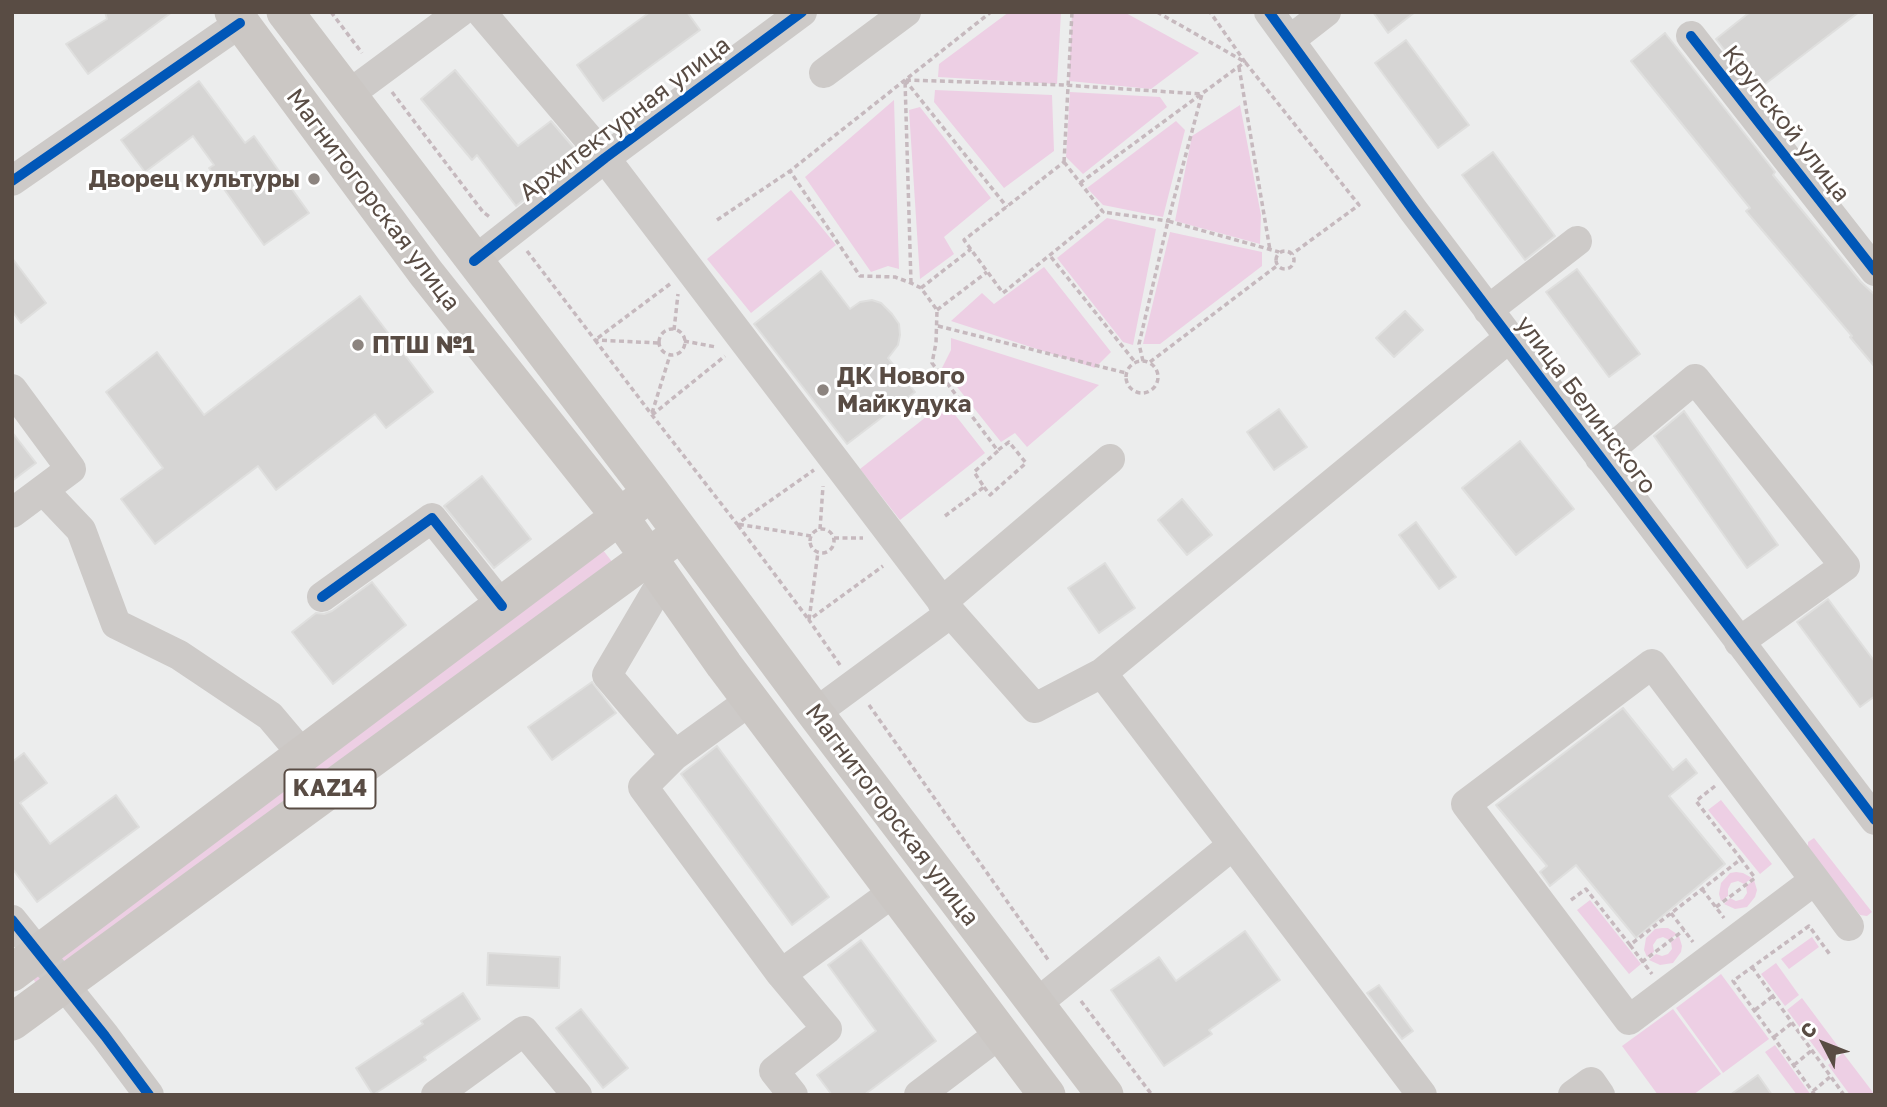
<!DOCTYPE html>
<meta charset="utf-8">
<style>
body{margin:0}
#map{position:relative;width:1887px;height:1107px;overflow:hidden;background:#eceded;font-family:"Golos Text",sans-serif}
canvas{display:block}
.frame{position:absolute;inset:0;border:14px solid #594c44;pointer-events:none}
.north{position:absolute;left:1789px;top:1009px;width:70px;height:70px;-webkit-text-stroke:5px #fff;paint-order:stroke;rotate:312deg;font-size:19px;font-weight:700;line-height:28px;text-align:center;color:#594c44}
.north::after{content:'';display:block;margin:auto;width:24px;height:32px;background:#594c44;clip-path:polygon(50% 0,100% 100%,50% 72%,0 100%)}
</style>
<div id="map">
<canvas width="1887" height="1107"></canvas>
<div class="frame"></div>
<div class="north">С</div>
</div>
<script>
const context = document.querySelector('canvas').getContext('2d');
context.lineJoin = 'round';
function paint(path, color) { context.fillStyle = color; context.fill(path, 'evenodd'); }
const toPath = rows => new Path2D(rows.map(r => 'M' + r).join(''));
function trace(path, color, width, dash) { context.strokeStyle = color; context.lineWidth = width; context.lineCap = dash ? 'butt' : 'round'; context.setLineDash(dash || []); context.stroke(path); }
function label(font, color, halo, rows, align = 'center') {
  context.font = font + ' "Golos Text",sans-serif'; context.lineWidth = 6; context.setLineDash([]); context.textBaseline = 'middle'; context.strokeStyle = halo; context.fillStyle = color; for (const [text, x, y, turn = 0] of rows) {
    context.save(); context.translate(x, y); context.rotate((+turn || 0) * Math.PI / 180); context.textAlign = isNaN(turn) ? turn : align; if (halo) context.strokeText(text, 0, 0); context.fillText(text, 0, 0); context.restore();
  }
}
const green = toPath([
 [1009,12,1061,12,1057,84,938,77,939,64],
 [1072,12,1124,12,1199,53,1151,89,1069,81],
 [935,90,1052,95,1054,151,1004,188,934,102],
 [1070,92,1160,97,1167,107,1083,174,1066,157],
 [894,100,899,269,888,266,871,272,805,177],
 [1240,105,1261,215,1260,244,1175,221,1192,136],
 [920,107,991,198,944,237,954,254,920,279,909,110],
 [1176,121,1185,130,1163,217,1103,205,1087,188],
 [791,190,836,245,751,313,707,259],
 [1107,218,1156,229,1133,345,1123,342,1057,258],
 [1170,232,1262,252,1262,266,1160,344,1143,344],
 [1044,267,1111,352,1095,368,951,321,982,293,994,304],
 [951,338,1099,385,1027,447,1015,433,1001,442,942,368,951,350],
 [945,402,985,453,900,520,860,469],
 [599,545,617,568,44,994,28,972],
 [1721,800,1772,864,1760,874,1708,810],
 [1814,838,1872,912,1867,916,1860,915,1808,849,1808,842],
 [1736,872,1743,873,1752,878,1744,884,1738,881,1731,883,1728,889,1728,896,1721,901,1719,894,1721,883,1730,873],
 [1754,880,1757,890,1755,897,1747,907,1735,909,1724,904,1730,898,1736,901,1743,899,1747,893,1746,886],
 [1590,900,1641,964,1629,974,1577,910],
 [1662,928,1668,928,1677,934,1669,940,1663,937,1657,939,1653,945,1654,952,1647,957,1644,950,1646,938,1655,929],
 [1679,936,1682,946,1681,952,1673,963,1660,965,1649,960,1656,954,1662,956,1668,954,1672,949,1671,942],
 [1812,937,1819,947,1789,969,1781,959],
 [1776,963,1799,995,1785,1006,1761,974],
 [1721,974,1769,1039,1723,1073,1676,1008],
 [1802,998,1840,1049,1825,1061,1787,1010],
 [1673,1009,1721,1074,1693,1095,1658,1095,1622,1046],
 [1775,1045,1811,1095,1797,1095,1765,1052],
 [1843,1053,1875,1095,1850,1095,1828,1065]
]);
const building = toPath([
 [105,12,172,12,88,74,66,44,107,19,105,12],
 [650,12,687,12,700,30,603,101,577,65,650,12],
 [1373,12,1415,12,1388,33,1373,12],
 [1750,12,1859,12,1756,91,1716,39,1750,12],
 [1665,33,1775,172,1773,175,1861,282,1875,295,1875,367,1850,337,1852,336,1746,211,1750,208,1631,61,1665,33],
 [1406,40,1469,125,1438,148,1375,63,1406,40],
 [455,70,518,146,551,121,580,155,516,206,477,155,472,160,421,99,455,70],
 [199,81,245,143,254,136,309,213,264,245,209,168,214,165,193,136,145,172,121,140,199,81],
 [1493,152,1555,236,1525,260,1462,175,1493,152],
 [12,258,46,303,21,323,12,311,12,258],
 [1577,269,1640,354,1609,377,1546,292,1577,269],
 [821,271,850,309,860,302,872,300,881,303,892,314,899,324,900,335,898,345,888,358,915,392,847,444,754,324,821,271],
 [360,296,433,392,386,428,375,414,276,490,258,466,155,544,121,499,163,468,106,392,157,352,204,415,360,296],
 [1405,311,1423,330,1394,357,1376,338,1405,311],
 [1279,409,1307,447,1274,470,1247,432,1279,409],
 [1684,411,1778,545,1747,568,1654,436,1684,411],
 [12,432,36,463,12,481,12,432],
 [1520,441,1574,509,1516,555,1462,488,1520,441],
 [482,476,531,539,494,568,444,506,482,476],
 [1182,499,1212,535,1187,555,1158,520,1182,499],
 [1416,522,1456,577,1439,589,1399,535,1416,522],
 [1105,563,1135,608,1099,633,1068,588,1105,563],
 [372,582,406,625,333,684,292,632,316,613,324,614,332,611,372,582],
 [1828,599,1875,662,1875,696,1860,707,1797,622,1828,599],
 [592,682,616,713,552,760,528,727,592,682],
 [1623,708,1673,770,1686,759,1697,773,1669,796,1725,864,1636,938,1576,865,1550,886,1540,872,1547,866,1496,805,1623,708],
 [717,746,829,897,792,925,681,774,717,746],
 [24,753,47,783,20,803,50,844,116,795,139,827,37,902,12,868,12,762,24,753],
 [1245,931,1280,980,1209,1030,1212,1034,1164,1066,1111,990,1159,957,1176,981,1245,931],
 [861,940,936,1041,864,1095,832,1095,817,1075,876,1031,828,965,861,940],
 [488,953,560,957,559,988,487,985,488,953],
 [1379,985,1413,1031,1402,1039,1367,993,1379,985],
 [463,993,480,1019,424,1057,426,1060,373,1095,356,1068,423,1024,421,1021,463,993],
 [581,1009,628,1068,603,1088,556,1028,581,1009],
 [1758,1075,1772,1095,1730,1095,1758,1075]
]);
const path = toPath([
 [331,12,362,53],
 [1157,12,1245,62,1359,205,1292,254],
 [1239,67,1270,250],
 [905,80,1007,207],
 [392,92,483,212,491,218],
 [1064,162,1103,212,1003,293,964,240,1064,162],
 [1064,162,1072,12],
 [1080,183,1245,62,1210,12],
 [717,220,790,171],
 [527,251,595,340,659,343],
 '1276 260a9 9 0 1 1 18 0a9 9 0 1 1-18 0Z',
 [1051,257,1135,362],
 [911,283,905,80,1063,85,1202,94,1168,221,1103,212],
 [670,284,595,340,652,415,737,524,814,470],
 [921,288,971,249],
 [937,310,987,272],
 [938,326,1126,373],
 '659 342a13 13 0 1 1 26 0a13 13 0 1 1-26 0Z',
 [674,330,678,294],
 [684,341,716,347],
 '1126 377a16 16 0 1 1 32 0a16 16 0 1 1-32 0Z',
 [1143,361,1139,344,1168,221,1279,252],
 [1150,362,1278,265],
 [652,413,670,355],
 [652,415,725,356],
 [984,487,990,495,1026,463,1009,442,998,450],
 [945,516,984,487,974,472,998,451,932,363,936,343,937,310,921,288,911,283,895,277,860,276,790,171,991,12],
 [820,529,823,486],
 '810 541a12 12 0 1 1 24 0a12 12 0 1 1-24 0Z',
 [811,536,737,524,809,620,818,552],
 [834,538,863,538],
 [840,665,809,620,883,566],
 [869,705,1049,961],
 [1702,889,1724,918],
 [1571,900,1586,889,1630,945,1741,859,1696,801,1715,786],
 [1716,907,1755,878,1741,859],
 [1671,913,1693,942],
 [1630,945,1652,974],
 [1642,962,1684,930],
 [1752,967,1844,1095],
 [1081,1001,1152,1095],
 [1755,1010,1773,996],
 [1774,1037,1792,1023],
 [1794,1065,1811,1051],
 [1813,1091,1830,1077],
 [1815,1095,1733,981,1809,926,1831,956]
]);
const minor = toPath([
 [481,12,605,158,951,613,815,713],
 [1269,12,1413,210,1875,820],
 [1691,36,1875,271],
 [1290,40,1326,12],
 [824,73,906,12],
 [348,95,460,12],
 [12,181,240,23],
 [474,261,605,158,802,12],
 [1488,310,1577,241],
 [12,389,71,469,12,513],
 [1600,458,1695,379,1845,566,1739,642],
 [43,490,81,530,116,624,179,655,270,716,303,755],
 [664,578,607,675,675,755,751,700],
 [322,597,432,518,502,606],
 [942,602,1110,459],
 [951,613,1035,708,1102,673],
 [675,755,643,787,781,974,895,891],
 [1233,845,1102,673,1509,338],
 [1815,880,1629,1020,1466,804,1652,664,1815,880,1849,926],
 [12,920,105,1036,149,1095],
 [781,974,827,1029,774,1071,793,1095],
 [1036,1004,1233,845,1422,1095],
 [436,1095,524,1031,577,1095],
 [919,1095,1002,1032],
 [1573,1095,1591,1082,1600,1095]
]);
const major = toPath([
 [233,12,426,273,620,517,724,665,1047,1095],
 [285,12,651,492,815,713,1105,1095],
 [12,973,640,501],
 [12,1022,670,541]
]);
const cycleway = toPath([
 [1269,12,1413,210,1875,820],
 [1691,36,1875,271],
 [12,181,240,23],
 [474,261,605,158,802,12],
 [322,597,432,518,502,606],
 [12,920,105,1036,149,1095]
]);
const markers = [
 [314,179,7,"#8c847f"],
 [358,345,7,"#8c847f"],
 [823,390,7,"#8c847f"]
];
const shields = [
 [330,789,91]
];
const shieldNames = [
 ["KAZ14",330,789]
];
const streetNames = [
 ["Архитектурная улица",625,119,-37],
 ["Крупской улица",1786,124,52],
 ["Магнитогорская улица",373,200,53],
 ["улица Белинского",1586,405,53],
 ["Магнитогорская улица",892,815,53]
];
const poiNames = [
 ["Дворец культуры",300,179,"right"],
 ["ПТШ №1",372,345],
 ["ДК Нового",837,376],
 ["Майкудука",837,404]
];
paint(green, '#edcfe4');
paint(building, '#d6d5d4');
trace(building, '#dfdfde', 2);
trace(path, '#c6b9be', 3.5, [5, 3.5]);
trace(minor, '#cdcac8', 30);
trace(major, '#cbc7c4', 37);
trace(cycleway, '#0057b8', 10);
for (const [x, y, r, color] of markers) { const dot = new Path2D(); dot.arc(x, y, r, 0, 2 * Math.PI); context.fillStyle = color; context.fill(dot); trace(dot, '#fff', 2.5); }
for (const [x, y, w] of shields) { const box = new Path2D(); box.roundRect(x - w / 2, y - 19.5, w, 39, 5); context.fillStyle = '#fff'; context.fill(box); trace(box, '#594c44', 2); }
label('bold 23px', '#594c44', null, shieldNames);
label('24px', '#594c44', '#fff', streetNames);
label('bold 24px', '#594c44', '#fff', poiNames, 'left');
</script>
